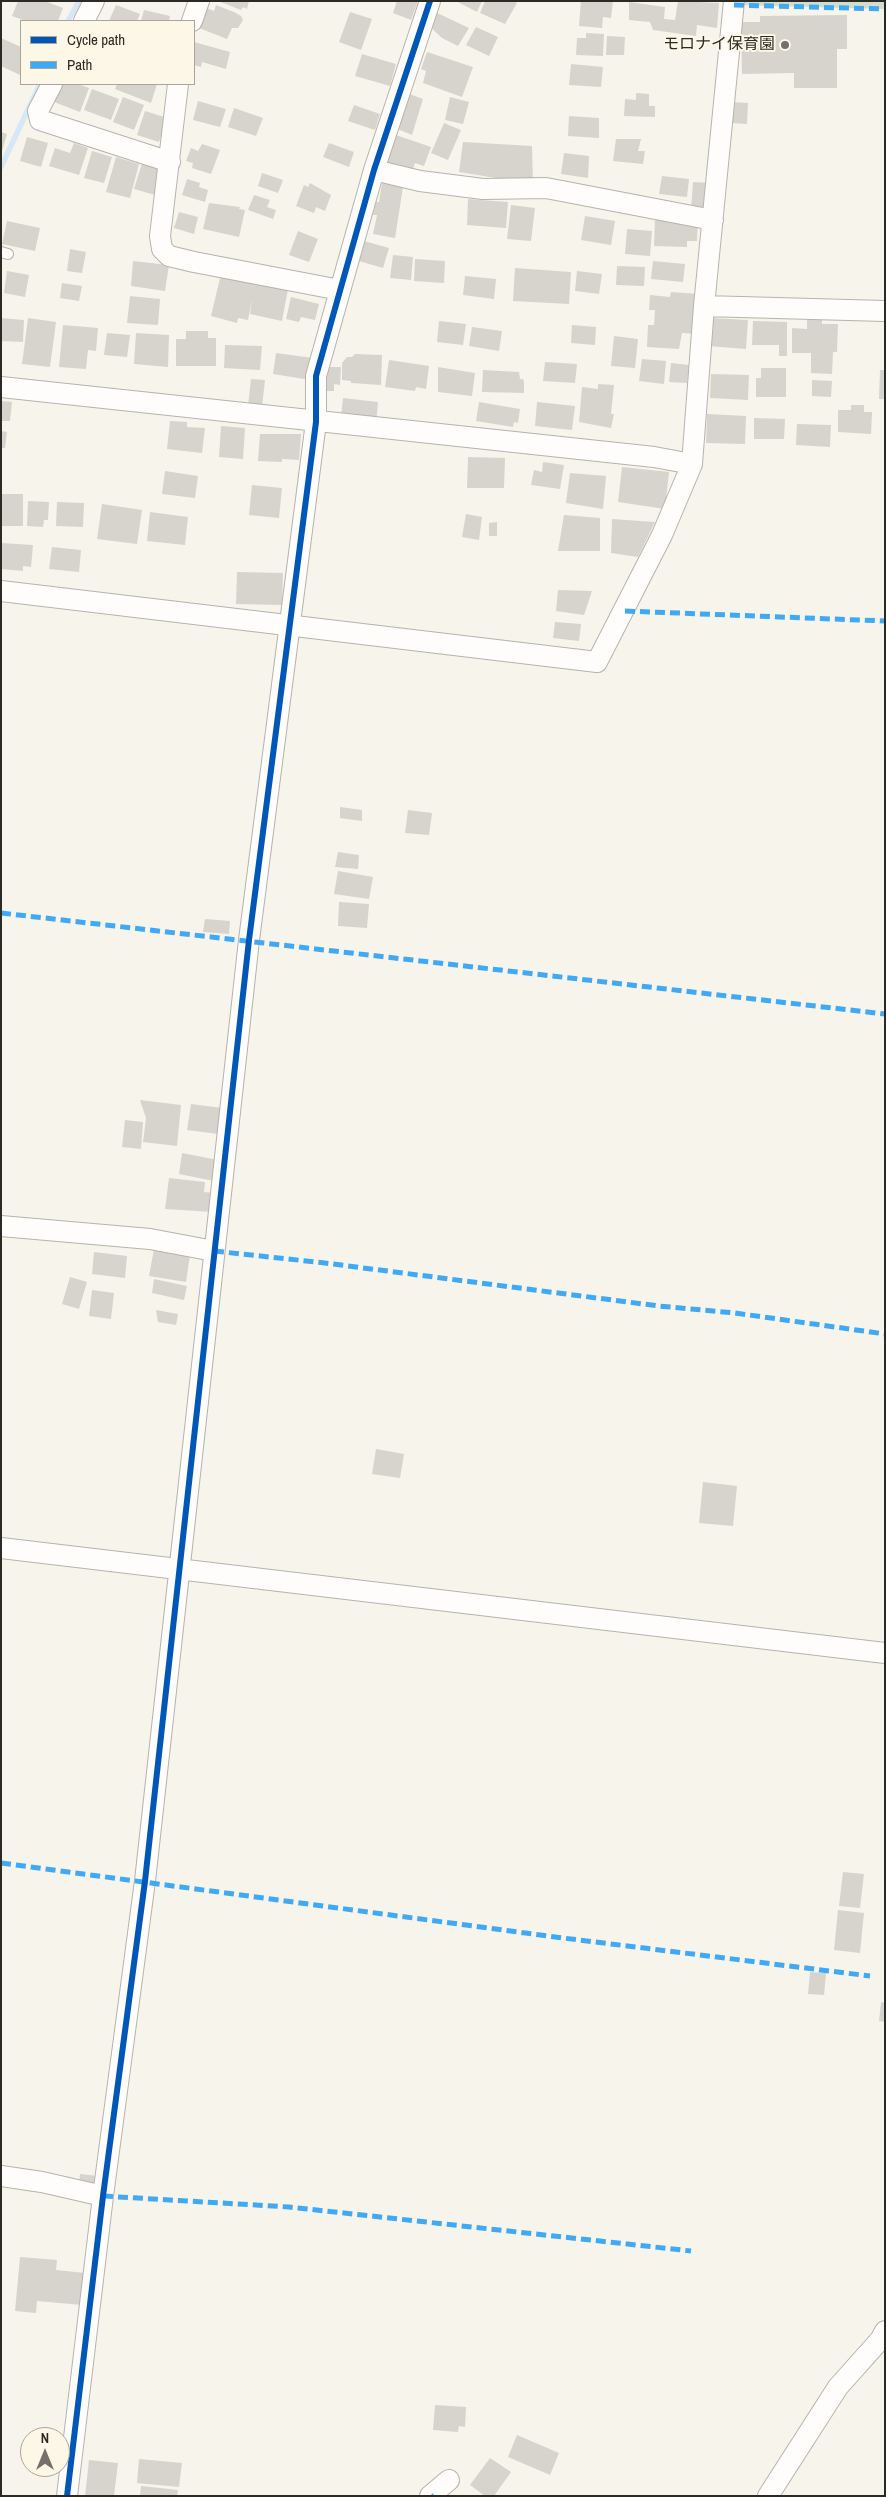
<!DOCTYPE html>
<meta charset="utf-8">
<style>
body{margin:0}
#map{position:relative;width:886px;height:2497px;overflow:hidden;background:#f7f4eb;font-family:"Archivo Narrow",sans-serif}
canvas{display:block}
.frame{position:absolute;inset:0;border:2px solid #2c2a24;pointer-events:none}
.legend{position:absolute;left:20px;top:20px;width:175px;height:65px;box-sizing:border-box;background:#fcf7e6;border:1px solid #a9a598;margin:0;padding:6px 9px;list-style:none;font-size:15px;color:#2c2a24}
.legend li{display:flex;align-items:center;gap:10px;height:25px}
.legend b{width:25px;border:1px solid #a9a598}
.north{position:absolute;left:20px;top:2427px;width:50px;height:50px;box-sizing:border-box;background:#fcf7e6;border:1px solid #a9a598;border-radius:50%;rotate:0deg;font-size:14px;font-weight:700;line-height:20px;text-align:center;color:#2c2a24}
.north::after{content:'';display:block;margin:auto;width:18px;height:22px;background:#73716a;clip-path:polygon(50% 0,100% 100%,50% 72%,0 100%)}
</style>
<div id="map">
<canvas width="886" height="2497"></canvas>
<div class="frame"></div>
<ul class="legend">
<li><b style="height:6px;background:#0057b8"></b>Cycle path</li>
<li><b style="height:6px;background:#3fa9f5"></b>Path</li>
</ul>
<div class="north">N</div>
</div>
<script>
const context = document.querySelector('canvas').getContext('2d');
context.lineJoin = 'round';
function paint(path, color) { context.fillStyle = color; context.fill(path, 'evenodd'); }
const toPath = rows => new Path2D(rows.map(r => 'M' + r).join(''));
function trace(path, color, width, dash) { context.strokeStyle = color; context.lineWidth = width; context.lineCap = dash ? 'butt' : 'round'; context.setLineDash(dash || []); context.stroke(path); }
function label(font, color, halo, rows, align = 'center') {
  context.font = font + ' "Archivo Narrow","Noto Sans JP",sans-serif'; context.lineWidth = 4; context.setLineDash([]); context.textBaseline = 'middle'; context.strokeStyle = halo; context.fillStyle = color; for (const [text, x, y, turn = 0] of rows) {
    context.save(); context.translate(x, y); context.rotate((+turn || 0) * Math.PI / 180); context.textAlign = isNaN(turn) ? turn : align; if (halo) context.strokeText(text, 0, 0); context.fillText(text, 0, 0); context.restore();
  }
}
const green = toPath([
 [734,1,885,1,885,9,734,5]
]);
const stream = toPath([
 [68,21,79,1],
 [1,167,40,84]
]);
const building = toPath([
 [18,1,45,1,63,8,58,21,26,21,12,16],
 [218,1,249,1,247,9,243,7,241,10],
 [397,1,418,1,411,20,393,13],
 [456,1,482,1,477,12],
 [485,1,514,1,517,3,505,24,480,13],
 [581,1,613,1,611,18,603,17,602,28,579,26],
 [678,1,719,3,717,28,697,25,696,36,653,30,650,22,629,20,629,2,665,7,664,19,675,20],
 [116,5,140,14,137,21,109,21],
 [216,5,234,12,241,16,243,20,238,28,232,28,227,39,199,28,207,8,214,11],
 [144,10,170,16,169,21,141,21],
 [433,11,469,28,458,46,442,38,426,23],
 [350,12,372,19,361,50,339,42],
 [847,15,847,49,837,49,837,88,794,88,794,73,742,74,741,22,760,22,760,16],
 [476,27,498,37,489,56,466,45],
 [586,33,604,34,603,56,576,55,577,38,586,38],
 [607,36,625,37,624,55,606,55],
 [1,38,21,47,20,75,1,66],
 [194,42,230,52,226,69,202,62,201,67,194,65],
 [427,52,473,67,462,97,423,83,426,71,421,69],
 [362,54,396,64,390,86,355,76],
 [571,64,603,67,601,87,569,85],
 [60,84,78,84,89,88,80,112,54,102],
 [117,84,157,84,151,103,115,89],
 [92,89,119,99,111,120,84,110],
 [407,93,423,99,412,135,395,128],
 [636,93,649,94,649,106,655,106,655,117,624,116,625,99,636,100],
 [123,97,144,105,134,130,113,122],
 [450,97,469,102,463,124,445,120],
 [198,101,226,109,220,127,193,120],
 [732,102,748,103,747,124,731,123],
 [354,105,380,114,375,130,348,121],
 [234,108,263,118,256,136,228,127],
 [145,111,167,118,159,142,137,135],
 [569,116,599,118,599,138,568,136],
 [444,123,461,130,448,160,431,153],
 [1,132,7,134,2,151,1,151],
 [396,135,431,147,424,166,415,163,412,172,386,163],
 [27,137,48,143,41,167,20,161],
 [616,139,641,139,638,151,645,151,643,164,613,161],
 [463,142,532,146,533,184,459,172],
 [74,143,88,148,79,175,49,166,55,148,70,153],
 [329,143,354,152,349,167,323,157],
 [202,144,220,150,211,174,192,168,193,163,186,161,191,148,198,151],
 [92,151,112,157,104,183,84,178],
 [564,153,589,156,588,178,561,174],
 [116,157,139,164,130,198,106,192],
 [143,160,163,166,155,195,134,189],
 [262,173,283,180,278,193,258,186],
 [662,176,689,179,687,197,659,194],
 [187,179,200,183,199,187,208,190,205,202,182,195],
 [693,182,711,183,709,212,691,210],
 [310,183,331,195,325,211,316,207,314,213,296,206,304,185,308,187],
 [382,183,403,187,395,238,373,234,377,215,373,215,376,202,379,202],
 [254,195,270,200,267,207,276,210,273,219,248,210],
 [468,199,508,202,506,228,467,225],
 [209,203,240,207,239,209,245,210,239,237,203,229],
 [511,205,535,208,531,241,507,239],
 [179,212,198,217,194,234,174,228],
 [585,216,615,221,611,245,581,240],
 [655,218,698,221,697,241,687,241,687,247,654,246],
 [7,221,40,228,35,251,2,244],
 [627,229,652,231,650,256,625,254],
 [298,231,318,239,309,262,289,255],
 [364,241,389,248,383,268,359,261],
 [70,249,86,252,82,273,67,271],
 [393,255,413,257,411,280,390,278],
 [415,259,445,261,444,283,414,281],
 [133,261,169,265,165,291,131,286],
 [653,261,685,264,683,282,651,279],
 [617,266,645,267,644,286,616,285],
 [515,268,571,272,569,304,513,301],
 [7,271,29,275,25,297,4,293],
 [577,271,602,274,599,294,575,291],
 [221,274,288,289,282,321,250,314,252,299,248,320,238,318,237,323,211,316],
 [465,276,496,279,494,299,463,295],
 [62,283,82,286,79,301,60,298],
 [671,292,698,294,696,334,682,333,679,349,647,347,648,325,654,325,655,310,649,310,650,295,670,297],
 [130,296,160,299,158,325,127,323],
 [291,297,319,304,315,320,301,317,299,322,286,319],
 [1,318,24,320,23,342,1,341],
 [28,318,56,322,50,367,22,364],
 [710,318,748,320,746,349,708,346],
 [807,320,822,320,822,324,838,324,837,352,833,352,832,374,811,373,811,353,792,353,792,328,807,329],
 [439,321,466,324,463,345,437,342],
 [753,321,787,322,787,356,779,356,779,345,752,345],
 [63,325,98,328,96,351,88,350,86,369,59,367],
 [572,325,596,327,595,345,571,343],
 [472,327,502,331,499,351,469,346],
 [186,331,208,331,208,338,216,338,216,366,176,366,176,339,186,339],
 [107,333,130,335,127,357,104,355],
 [136,333,169,335,168,367,134,364],
 [614,336,638,339,635,368,611,366],
 [225,345,262,346,260,370,224,368],
 [276,353,313,358,310,380,273,374],
 [355,354,382,355,381,385,351,383,351,381,342,380,342,363,347,357,352,357],
 [642,359,666,361,664,384,639,381],
 [389,360,429,366,426,389,416,387,415,391,385,387],
 [545,362,577,364,575,383,543,381],
 [671,363,689,365,687,383,669,382],
 [327,367,341,367,340,385,334,384,334,391,326,391],
 [438,367,475,373,472,396,438,392],
 [761,368,786,368,786,397,756,397,756,378,761,378],
 [483,370,519,372,520,379,523,379,524,382,524,393,482,392],
 [880,370,885,370,885,399,879,399],
 [711,374,749,375,748,400,710,398],
 [251,379,265,380,262,407,248,406],
 [812,380,832,381,831,397,812,396],
 [598,384,614,385,611,414,614,414,611,428,579,422,582,387,598,389],
 [343,398,378,402,376,425,341,416],
 [1,401,12,402,10,421,1,421],
 [479,402,520,409,518,423,514,422,513,427,476,421],
 [537,402,575,406,572,430,535,426],
 [851,405,864,405,864,412,872,412,871,434,838,432,838,410,851,410],
 [707,414,746,416,745,444,706,443],
 [754,418,785,419,784,439,754,439],
 [170,421,187,422,187,427,205,428,202,453,167,449],
 [797,424,831,425,830,447,796,445],
 [221,426,245,428,243,459,219,457],
 [1,431,7,432,5,448,1,448],
 [260,434,301,434,299,460,282,459,282,462,258,461],
 [468,457,505,458,504,488,467,488],
 [543,462,564,465,560,489,531,485,534,470,542,472],
 [622,467,669,472,665,509,618,502],
 [165,471,198,476,195,498,162,494],
 [570,473,606,476,603,509,566,503],
 [252,485,282,488,279,518,249,515],
 [1,494,23,494,23,526,1,526],
 [28,501,49,502,48,520,44,520,43,527,27,526],
 [57,502,84,503,83,527,56,526],
 [102,504,142,510,137,544,97,539],
 [150,512,188,517,185,545,147,541],
 [466,514,482,517,479,540,462,537],
 [564,515,600,518,600,551,558,551],
 [612,519,655,522,638,557,611,553],
 [497,522,497,536,489,536,489,523],
 [1,543,33,545,31,567,23,566,23,571,1,569],
 [52,547,81,550,79,572,49,569],
 [237,572,283,573,282,605,236,604],
 [558,590,592,591,584,615,556,611],
 [555,622,581,624,579,641,553,638],
 [340,807,362,810,362,821,340,818],
 [408,810,432,813,429,835,405,833],
 [338,852,359,855,358,869,335,867],
 [338,871,373,877,369,899,334,894],
 [339,902,369,904,367,928,338,926],
 [205,919,230,921,229,934,203,932],
 [140,1100,181,1105,177,1146,143,1142,146,1118],
 [191,1104,222,1108,218,1134,187,1130],
 [125,1120,143,1122,141,1149,122,1147],
 [182,1153,218,1160,214,1181,179,1174],
 [169,1178,205,1182,204,1192,215,1193,213,1212,165,1209],
 [154,1249,190,1255,186,1282,149,1276],
 [94,1252,127,1256,125,1278,92,1274],
 [70,1277,87,1282,79,1309,62,1304],
 [154,1279,187,1286,184,1300,152,1293],
 [92,1290,114,1293,111,1319,89,1316],
 [156,1310,178,1314,176,1325,158,1322],
 [376,1449,404,1454,400,1478,372,1474],
 [703,1482,737,1486,733,1526,699,1523],
 [843,1872,864,1874,860,1908,839,1906],
 [838,1910,864,1913,860,1953,834,1950],
 [810,1972,826,1973,824,1995,808,1994],
 [881,2002,885,2003,885,2022,879,2021],
 [80,2174,98,2176,97,2186,79,2184],
 [20,2257,57,2260,56,2270,85,2273,82,2305,37,2301,36,2313,15,2311],
 [435,2405,466,2407,465,2427,459,2426,458,2432,433,2430],
 [517,2435,559,2453,550,2475,508,2457],
 [490,2458,511,2472,494,2496,485,2496,470,2485],
 [139,2459,182,2463,179,2487,137,2483],
 [89,2460,118,2463,114,2496,85,2496],
 [141,2486,178,2490,177,2496,140,2496]
]);
const lane = toPath([
 [1,252,8,254]
]);
const street = toPath([
 [84,21,94,1],
 [192,21,199,1],
 [52,84,38,111,40,120,170,162],
 [178,84,160,236,162,249,169,256,194,262,340,290],
 [374,170,420,181,483,189,546,188,713,220],
 [704,306,885,311],
 [1,387,654,457,692,464],
 [1,591,597,662,662,535,692,464,704,306,734,1],
 [1,1226,150,1239,214,1251],
 [1,1548,885,1653],
 [1,2176,42,2182,103,2196],
 [67,2496,103,2196,145,1881,249,940,316,422,316,376,374,170,430,1],
 [430,2496,449,2480],
 [768,2496,838,2387,880,2340,885,2331]
]);
const quiet = toPath([
 [734,5,885,9],
 [625,611,885,621],
 [1,913,885,1014],
 [214,1251,325,1263,659,1306,735,1313,885,1334],
 [1,1863,563,1938,870,1976],
 [103,2196,289,2207,691,2251],
 [431,2495,432,2496]
]);
const cycleway = toPath([
 [67,2496,103,2196,145,1881,249,940,316,422,316,376,374,170,430,1]
]);
const markers = [
 [785,45,5,"#73716a"]
];
const poiNames = [
 ["モロナイ保育園",775,45]
];
paint(green, '#d2decc');
trace(stream, '#d6e8f6', 5.5);
paint(building, '#d7d4cd');
trace(lane, '#b5b3ab', 12);
trace(street, '#b5b3ab', 22);
trace(lane, '#fefdfc', 10);
trace(street, '#fefdfc', 20);
trace(quiet, '#3fa9f5', 5, [10, 5]);
trace(cycleway, '#0057b8', 6);
for (const [x, y, r, color] of markers) { const dot = new Path2D(); dot.arc(x, y, r, 0, 2 * Math.PI); context.fillStyle = color; context.fill(dot); trace(dot, '#fcf7e6', 2); }
label('16px', '#2c2a24', '#fcf7e6', poiNames, 'right');
</script>
